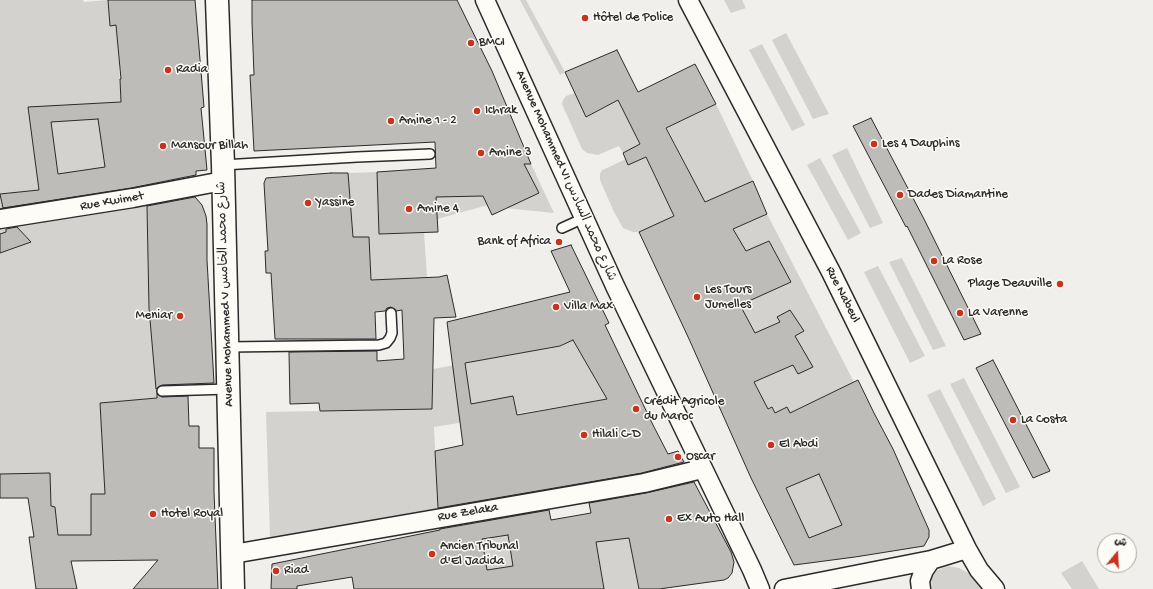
<!DOCTYPE html>
<meta charset="utf-8">
<style>
body{margin:0}
#map{position:relative;width:1153px;height:589px;overflow:hidden;background:#f0efeb;font-family:"Gochi Hand","Playpen Sans Arabic",sans-serif}
canvas{display:block}
.north{position:absolute;left:1097px;top:533px;width:40px;height:40px;box-sizing:border-box;background:#fdfcf7;border:1px solid #a9a8a5;border-radius:50%;rotate:18deg;font-size:11px;font-weight:700;line-height:16px;text-align:center;color:#2b2b2b}
.north::after{content:'';display:block;margin:auto;width:14px;height:18px;background:#c8321e;clip-path:polygon(50% 0,100% 100%,50% 72%,0 100%)}
</style>
<div id="map">
<canvas width="1153" height="589"></canvas>
<div class="north">ش</div>
</div>
<script>
const context = document.querySelector('canvas').getContext('2d');
context.lineJoin = 'round';
function paint(path, color) { context.fillStyle = color; context.fill(path, 'evenodd'); }
const toPath = rows => new Path2D(rows.map(r => 'M' + r).join(''));
function trace(path, color, width, dash) { context.strokeStyle = color; context.lineWidth = width; context.lineCap = dash ? 'butt' : 'round'; context.setLineDash(dash || []); context.stroke(path); }
function label(font, color, halo, rows, align = 'center') {
  context.font = font + ' "Gochi Hand","Playpen Sans Arabic",sans-serif'; context.lineWidth = 3; context.setLineDash([]); context.textBaseline = 'middle'; context.strokeStyle = halo; context.fillStyle = color; for (const [text, x, y, turn = 0] of rows) {
    context.save(); context.translate(x, y); context.rotate((+turn || 0) * Math.PI / 180); context.textAlign = isNaN(turn) ? turn : align; if (halo) context.strokeText(text, 0, 0); context.fillText(text, 0, 0); context.restore();
  }
}
const green = toPath([
 [0,0,83,0,84,2,108,0,110,25,117,25,121,102,115,102,125,194,0,211],
 [520,0,526,0,565,72,560,75],
 [724,0,742,0,746,8,731,13],
 [786,33,829,114,813,119,772,40],
 [762,44,805,125,792,131,749,50],
 [575,93,586,117,618,100,640,144,623,153,619,146,598,155,587,153,582,149,562,104,563,100,566,96],
 [716,104,753,181,705,202,667,128],
 [847,148,883,223,870,228,832,155],
 [646,157,674,216,639,232,633,232,623,228,614,212,600,180,600,174,602,170,607,168,626,159,628,165],
 [820,158,861,233,848,240,807,165],
 [531,164,554,213,505,208,488,205,437,219,419,219,436,197,469,166],
 [377,172,379,234,424,233,427,277,371,280,369,237,353,237,348,173],
 [147,203,149,308,158,398,100,403,105,494,91,494,91,535,58,535,51,506,50,473,0,474,0,224],
 [767,214,854,382,790,413,775,413,772,407,760,412,754,382,764,377,735,317,718,235],
 [902,258,946,346,933,350,889,262],
 [878,266,925,356,910,363,864,272],
 [573,340,607,399,434,427,438,510,270,538,266,412,432,409,433,369,560,346],
 [964,378,1020,487,1006,493,950,384],
 [940,389,996,499,983,506,927,395],
 [819,474,838,517,861,537,809,538,786,488],
 [499,519,500,527,506,527,513,566,487,570,482,539,482,522],
 [614,533,615,540,629,538,639,589,604,589,595,537],
 [1082,561,1099,589,1072,589,1061,573],
 [949,566,959,568,970,574,986,589,932,589,931,579,935,572,942,568]
]);
const building = toPath([
 [108,0,195,0,204,107,201,108,207,170,196,171,196,175,131,188,3,208,0,194,39,190,28,107,121,102,120,79,121,79,116,25,110,26,108,0],
 [98,119,105,167,58,174,51,122,98,119],
 [252,0,457,0,492,71,531,164,524,164,539,193,492,215,483,196,436,197,438,232,379,234,377,172,436,168,435,142,254,151,250,75,254,75,252,22,252,0],
 [617,50,638,92,695,64,716,104,666,128,705,202,753,181,767,214,733,229,746,251,769,241,791,282,740,305,755,333,780,322,777,317,790,310,804,331,795,336,813,367,798,374,793,365,754,382,768,409,772,407,775,413,787,407,790,413,858,380,874,413,893,449,929,530,929,537,924,546,855,557,794,565,751,478,689,339,639,232,674,216,646,157,628,165,623,153,640,144,618,100,586,117,565,72,617,50],
 [819,474,842,525,809,538,786,488,819,474],
 [871,118,924,219,981,334,964,340,907,226,906,227,876,170,853,126,871,118],
 [331,173,348,173,353,237,369,237,371,280,439,277,447,275,456,317,434,318,432,409,320,411,319,403,290,404,289,352,377,351,377,361,404,359,402,310,396,311,391,307,387,308,385,311,375,312,376,339,275,339,271,273,266,273,265,251,268,251,264,183,266,178,331,173],
 [195,197,202,205,206,216,207,224,207,260,214,383,162,385,156,389,149,308,147,206,195,197],
 [17,227,31,242,0,253,0,234,6,232,6,229,17,227],
 [571,245,609,323,605,325,653,425,668,454,678,451,684,462,642,473,438,508,435,451,463,445,447,322,570,292,551,251,571,245],
 [573,340,607,399,517,415,513,396,471,404,465,363,560,346,573,340],
 [993,360,1050,471,1033,478,976,368,993,360],
 [157,394,162,397,188,396,189,426,199,426,199,448,214,448,214,492,218,589,133,589,158,560,71,561,77,589,36,589,29,537,34,537,28,498,0,498,0,474,50,473,51,506,55,507,58,535,91,535,91,494,105,494,100,403,157,398,157,394],
 [694,482,731,552,734,562,732,573,728,578,724,580,659,589,639,589,629,538,596,542,604,589,354,589,352,577,297,586,297,589,271,589,272,564,440,530,440,529,549,510,551,520,591,513,589,503,646,493,694,482],
 [508,535,513,566,487,570,482,539,508,535]
]);
const service = toPath([
 [223,165,357,157,430,154],
 [562,228,584,218],
 [228,347,379,345,386,343,390,338,392,333,391,313],
 [162,391,229,389]
]);
const minor = toPath([
 [485,0,615,286,752,570,760,589],
 [688,0,831,272,967,549,979,570,995,589],
 [0,219,133,198,223,181],
 [233,554,644,483,702,469],
 [784,589,931,560,967,549],
 [921,589,920,581,924,570,931,560]
]);
const tertiary = toPath([
 [217,0,223,165,233,589]
]);
const markers = [
 [585,18,4,"#c8321e"],
 [471,43,4,"#c8321e"],
 [168,70,4,"#c8321e"],
 [477,111,4,"#c8321e"],
 [391,121,4,"#c8321e"],
 [874,144,4,"#c8321e"],
 [163,146,4,"#c8321e"],
 [481,153,4,"#c8321e"],
 [900,195,4,"#c8321e"],
 [308,203,4,"#c8321e"],
 [409,209,4,"#c8321e"],
 [559,242,4,"#c8321e"],
 [934,261,4,"#c8321e"],
 [1060,284,4,"#c8321e"],
 [697,297,4,"#c8321e"],
 [556,307,4,"#c8321e"],
 [960,313,4,"#c8321e"],
 [180,316,4,"#c8321e"],
 [636,409,4,"#c8321e"],
 [1013,420,4,"#c8321e"],
 [584,435,4,"#c8321e"],
 [771,445,4,"#c8321e"],
 [678,457,4,"#c8321e"],
 [153,514,4,"#c8321e"],
 [669,519,4,"#c8321e"],
 [432,554,4,"#c8321e"],
 [276,571,4,"#c8321e"]
];
const poiNames = [
 ["Hôtel de Police",593,18],
 ["BMCI",479,43],
 ["Radia",176,70],
 ["Ichrak",485,111],
 ["Amine 1 - 2",399,121],
 ["Les 4 Dauphins",882,144],
 ["Mansour Billah",171,146],
 ["Amine 3",489,153],
 ["Dades Diamantine",908,195],
 ["Yassine",316,203],
 ["Amine 4",417,209],
 ["Bank of Africa",551,242,"right"],
 ["La Rose",942,261],
 ["Plage Deauville",1052,284,"right"],
 ["Les Tours",705,290],
 ["Jumelles",705,305],
 ["Villa Max",564,307],
 ["La Varenne",968,313],
 ["Meniar",172,316,"right"],
 ["Crédit Agricole",644,402],
 ["du Maroc",644,417],
 ["La Costa",1021,420],
 ["Hilali C-D",592,435],
 ["El Abdi",779,445],
 ["Oscar",686,457],
 ["Hotel Royal",161,514],
 ["Ex Auto Hall",677,519],
 ["Ancien Tribunal",440,547],
 ["d'El Jadida",440,562],
 ["Riad",284,571]
];
const streetNames = [
 ["Avenue Mohammed VI شارع محمد السادس",565,176,66],
 ["Rue Kwimet",112,202,-10],
 ["Avenue Mohammed V شارع محمد الخامس",226,294,-92],
 ["Rue Nabeul",842,295,63],
 ["Rue Zelaka",468,513,-10]
];
paint(green, '#d3d2cf');
paint(building, '#bdbcb8');
trace(building, '#2b2b2b', 1);
trace(service, '#2b2b2b', 12);
trace(minor, '#2b2b2b', 21);
trace(tertiary, '#2b2b2b', 25);
trace(service, '#fdfcf7', 9);
trace(minor, '#fdfcf7', 18);
trace(tertiary, '#fdfcf7', 22);
for (const [x, y, r, color] of markers) { const dot = new Path2D(); dot.arc(x, y, r, 0, 2 * Math.PI); context.fillStyle = color; context.fill(dot); trace(dot, '#fdfcf7', 1.5); }
label('13px', '#2b2b2b', '#fdfcf7', poiNames, 'left');
label('13px', '#2b2b2b', '#fdfcf7', streetNames);
</script>
